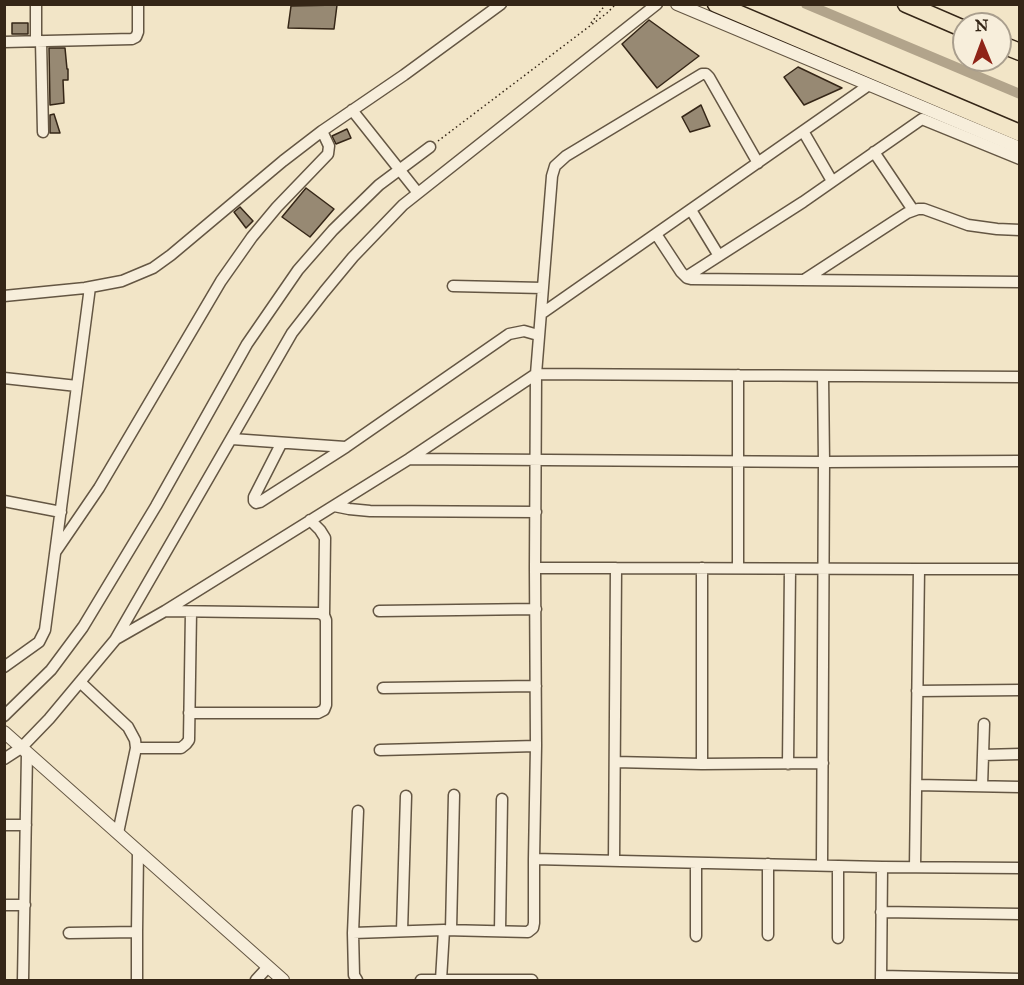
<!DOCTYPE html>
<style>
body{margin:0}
#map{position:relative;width:1024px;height:985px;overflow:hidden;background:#f2e5c7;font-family:"IM FELL Great Primer",serif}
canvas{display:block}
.frame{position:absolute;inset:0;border:6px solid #352617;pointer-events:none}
.north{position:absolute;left:952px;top:12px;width:60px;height:60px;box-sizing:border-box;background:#f7eedb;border:2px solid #a99e8d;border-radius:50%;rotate:359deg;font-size:16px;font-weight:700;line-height:24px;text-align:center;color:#352617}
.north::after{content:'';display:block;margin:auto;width:21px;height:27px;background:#8f2418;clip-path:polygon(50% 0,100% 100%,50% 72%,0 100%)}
</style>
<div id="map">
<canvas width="1024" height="985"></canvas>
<div class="frame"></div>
<div class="north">N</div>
</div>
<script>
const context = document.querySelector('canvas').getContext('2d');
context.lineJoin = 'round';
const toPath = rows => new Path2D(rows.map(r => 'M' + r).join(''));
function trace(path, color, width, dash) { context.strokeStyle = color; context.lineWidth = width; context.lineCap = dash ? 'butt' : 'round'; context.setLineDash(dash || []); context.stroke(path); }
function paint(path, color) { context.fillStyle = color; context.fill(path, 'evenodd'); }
const canal = toPath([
 [806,4,1020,94]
]);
const building = toPath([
 [337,5,334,29,288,28,291,6,337,5],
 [649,20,699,56,657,88,622,44,649,20],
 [12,23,28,23,28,34,12,34,12,23],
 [49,48,65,48,67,69,68,69,68,80,63,80,64,103,50,105,49,48],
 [798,67,842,88,804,105,784,77,798,67],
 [701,105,710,126,690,132,682,117,701,105],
 [54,114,60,133,50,133,50,115,54,114],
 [347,129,351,138,336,144,332,136,347,129],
 [306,188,334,209,310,237,282,217,306,188],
 [240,207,253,221,246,228,234,212,240,207]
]);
const path = toPath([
 [591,23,606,4],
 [438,141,607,13,616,4]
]);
const minor = toPath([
 [36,4,36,41],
 [41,41,43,132],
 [4,42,132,39,136,37,138,32,138,4],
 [352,110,418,193],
 [803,131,832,181],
 [874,152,913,210],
 [691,210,719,256],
 [656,234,681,272,687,278,691,279,1020,282],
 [686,277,803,202,922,119,1020,159],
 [804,280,893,222,907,213,918,209,924,209,968,225,997,229,1020,230],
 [453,286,543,288],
 [4,296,85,288,122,281,153,268,171,255,283,161,322,131,404,75,501,4],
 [541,314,869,85],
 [738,375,738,568],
 [4,378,77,386],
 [232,439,345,447],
 [281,444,254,497,254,501,256,503,260,502,346,447,509,334,524,331,538,335],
 [409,459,824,462,1020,461],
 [4,501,61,512],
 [334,506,349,509,370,511,536,512],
 [310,520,320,530,325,538,324,615],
 [56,551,99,488,221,281,252,237,277,207,328,154,329,146,322,131],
 [616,568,919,569],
 [702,568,702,764],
 [165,611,319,613,324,615,326,620,326,705,324,710,318,713,189,713],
 [379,611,536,609],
 [116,639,165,611,409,459,536,374,1020,377],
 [4,667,39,642,45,630,90,287],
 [80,682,128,727,135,740,136,748,118,833],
 [383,688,536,686],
 [917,691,1020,690],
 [4,716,51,670,83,627,156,506,247,344,298,270,333,230,379,185,430,147],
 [136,748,181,748,186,744,189,740,191,612],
 [380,750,536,746],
 [983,755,1020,754],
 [4,759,21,748,49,719,115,640,292,333,324,292,353,257,403,205,657,4],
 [615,762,702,764,823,763],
 [788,764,790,569],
 [916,785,1020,787],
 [982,786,984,724],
 [4,825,26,825],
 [534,859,536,746,535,568],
 [614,861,616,568,535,568,536,374,552,176,555,166,566,156,702,74,706,74,709,77,758,163],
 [768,864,768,935],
 [822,865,824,462,823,376],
 [915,867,919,569,1020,569],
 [4,905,25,905],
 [881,912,1020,914],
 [451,930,454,795],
 [402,931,406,796],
 [500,931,502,799],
 [137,932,138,852],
 [69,933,137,932,137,980],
 [353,933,444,930,528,932,533,928,534,923,534,859,882,867,1020,868],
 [696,936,696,863],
 [838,938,838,866],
 [881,976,1020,979],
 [23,980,27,753],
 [256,980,268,967],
 [357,980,354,975,353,933,358,811],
 [421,980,532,980],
 [441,980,444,930],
 [881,980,882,867]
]);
const tertiary = toPath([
 [677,4,1020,148],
 [4,732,283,980]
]);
const trunk = toPath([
 [716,4,1020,133],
 [906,4,964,29],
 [1000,44,1020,52]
]);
trace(canal, '#b2a48b', 10);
paint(building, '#978973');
trace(building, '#352617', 1.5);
trace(minor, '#645643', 13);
trace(tertiary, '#645643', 14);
trace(trunk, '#352617', 19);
trace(path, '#352617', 1.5, [1.5, 3]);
trace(minor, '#f7eedb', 10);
trace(tertiary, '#f7eedb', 12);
trace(trunk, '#f2e5c7', 16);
</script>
